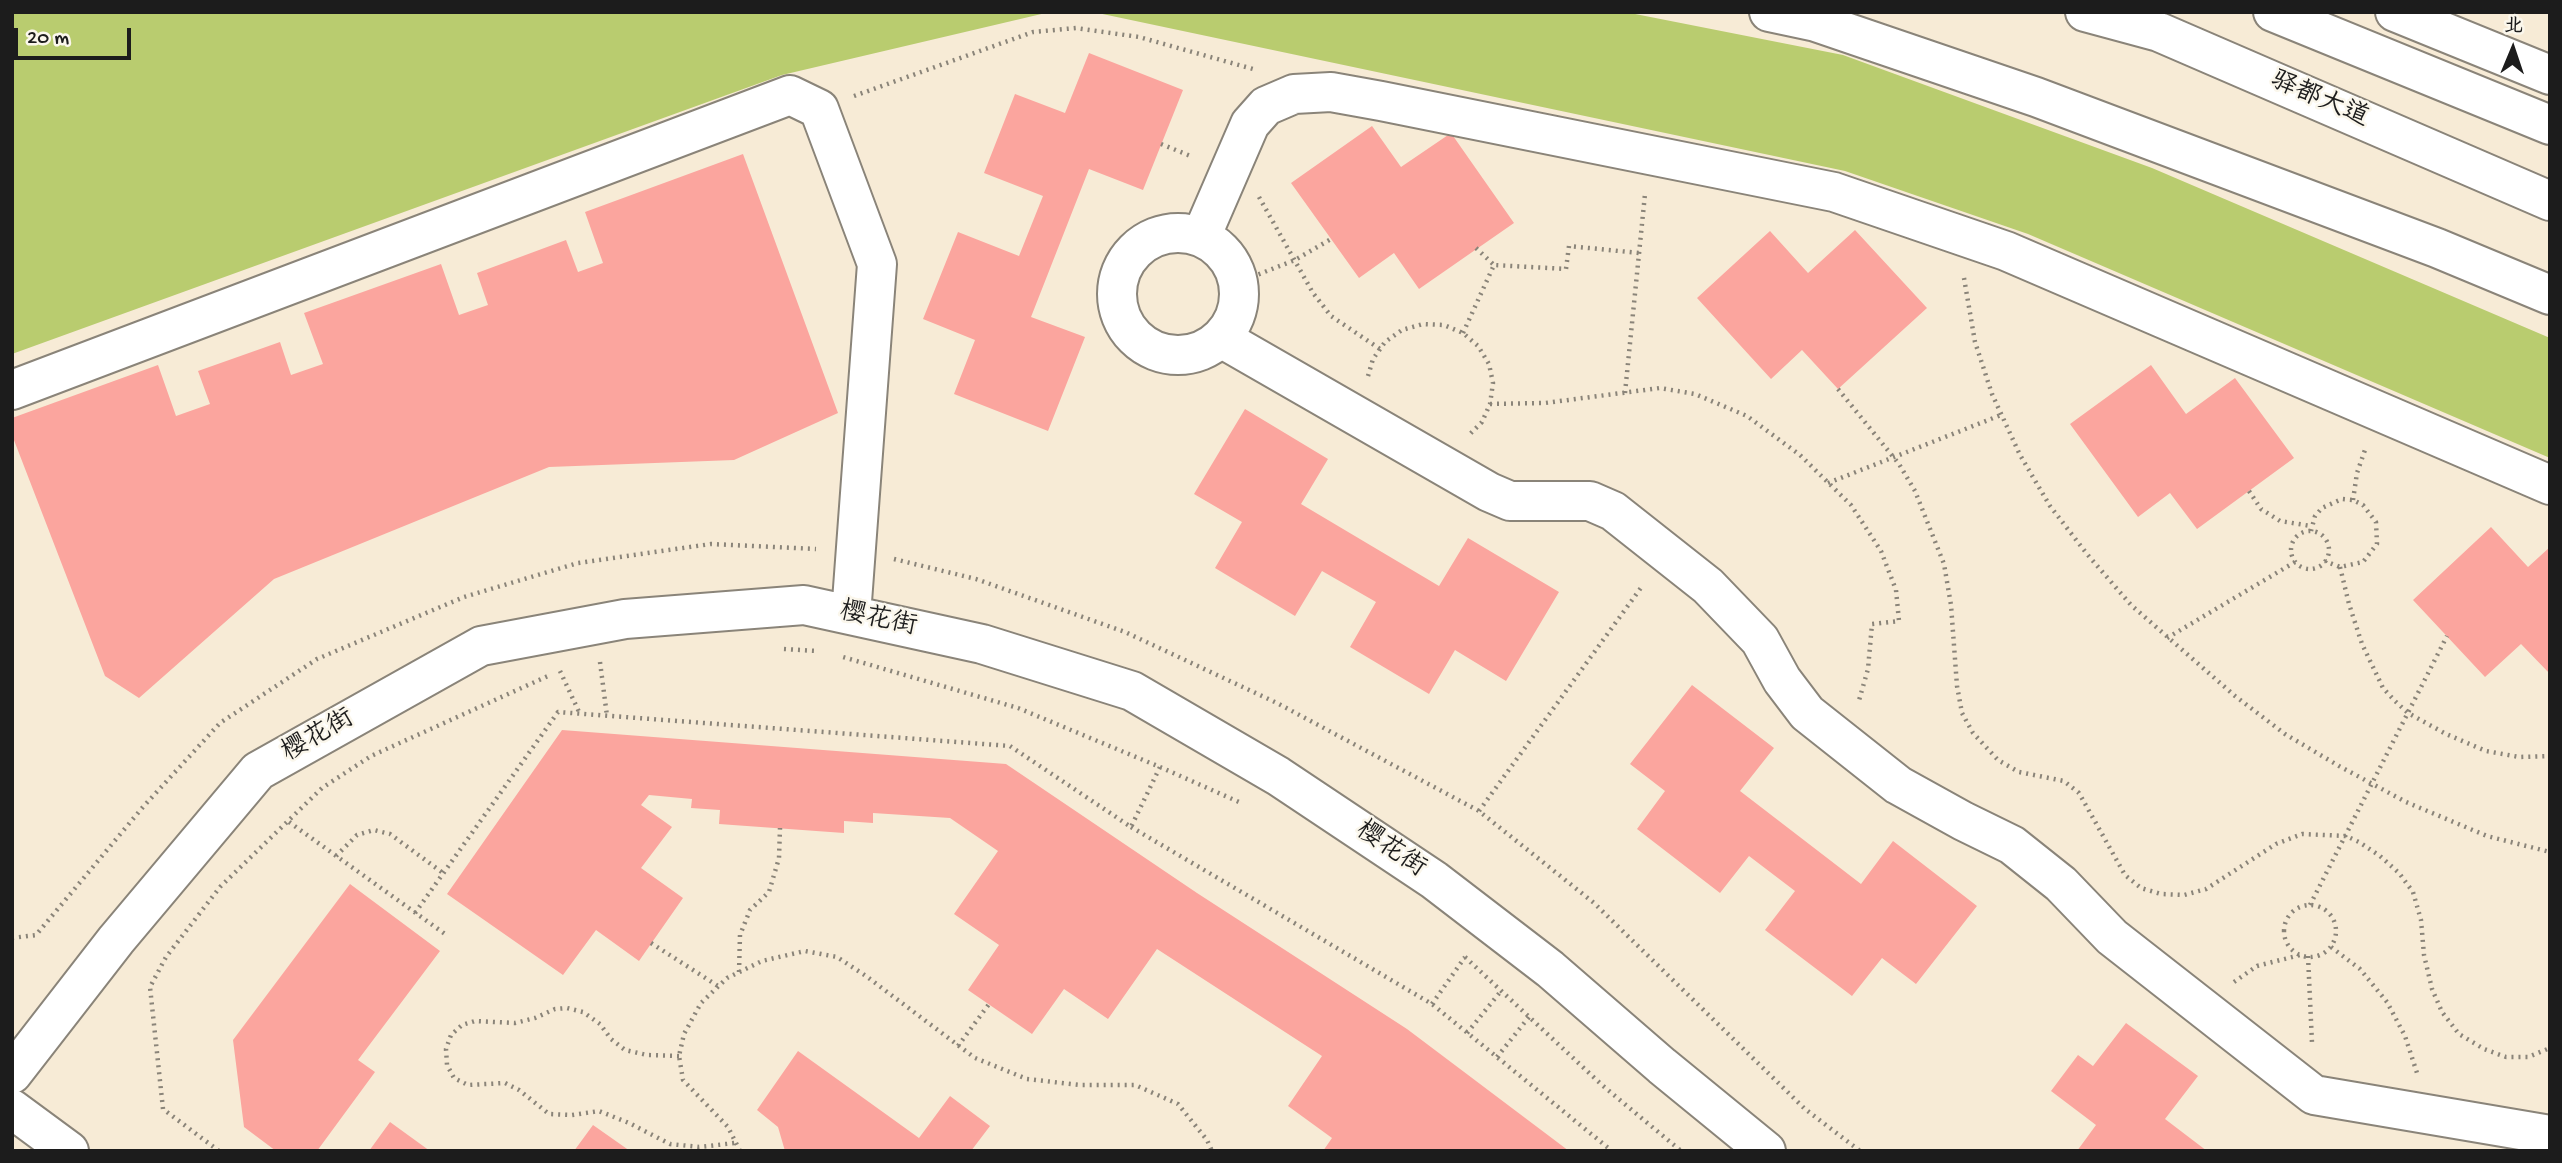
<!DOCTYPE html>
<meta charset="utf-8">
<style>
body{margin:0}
#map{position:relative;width:2562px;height:1163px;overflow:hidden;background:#f7ebd6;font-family:"Gochi Hand","LXGW WenKai TC",sans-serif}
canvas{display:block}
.frame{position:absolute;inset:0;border:14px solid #1c1c1c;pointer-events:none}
.north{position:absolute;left:2478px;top:14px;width:70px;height:70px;-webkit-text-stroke:5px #fbf7ec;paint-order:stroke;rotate:2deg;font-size:19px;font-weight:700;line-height:28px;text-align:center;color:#1c1c1c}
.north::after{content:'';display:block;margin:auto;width:24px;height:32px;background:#1c1c1c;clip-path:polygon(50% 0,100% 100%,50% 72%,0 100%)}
.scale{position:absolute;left:14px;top:28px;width:117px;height:32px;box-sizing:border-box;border:4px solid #1c1c1c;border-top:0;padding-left:9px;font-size:21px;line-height:24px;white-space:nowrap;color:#1c1c1c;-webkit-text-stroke:5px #fbf7ec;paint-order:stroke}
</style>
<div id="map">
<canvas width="2562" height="1163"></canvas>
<div class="frame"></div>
<div class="north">北</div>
<div class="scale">20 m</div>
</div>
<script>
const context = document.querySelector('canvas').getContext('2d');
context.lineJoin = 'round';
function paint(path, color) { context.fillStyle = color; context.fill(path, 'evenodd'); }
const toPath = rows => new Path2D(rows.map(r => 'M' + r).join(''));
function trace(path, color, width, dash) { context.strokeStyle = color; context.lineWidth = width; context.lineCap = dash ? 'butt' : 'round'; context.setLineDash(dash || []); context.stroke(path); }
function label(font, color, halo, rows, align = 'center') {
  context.font = font + ' "Gochi Hand","LXGW WenKai TC",sans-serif'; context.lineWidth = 5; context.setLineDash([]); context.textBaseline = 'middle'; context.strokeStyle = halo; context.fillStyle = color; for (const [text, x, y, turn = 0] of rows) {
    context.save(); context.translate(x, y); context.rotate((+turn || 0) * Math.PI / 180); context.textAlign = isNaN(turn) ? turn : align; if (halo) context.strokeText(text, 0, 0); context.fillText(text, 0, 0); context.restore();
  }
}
const green = toPath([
 [12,12,1050,12,782,75,12,354],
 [1093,12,1625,12,1843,55,2152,168,2550,338,2550,458,2028,234,1845,171]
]);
const building = toPath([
 [1089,53,1183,90,1143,190,1089,169,1031,317,1085,337,1048,431,954,394,975,340,923,319,958,232,1019,256,1043,196,984,173,1015,94,1065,113],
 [1372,126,1401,167,1451,133,1514,223,1419,289,1394,253,1359,278,1291,183],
 [743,154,838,413,734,460,549,467,274,579,139,698,105,676,12,435,12,418,158,365,176,416,210,404,198,371,280,342,291,375,323,364,304,313,441,264,459,315,488,305,477,273,566,240,578,272,603,263,585,212],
 [1855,230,1927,308,1838,389,1802,350,1771,379,1697,298,1770,231,1808,273],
 [2151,365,2186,414,2235,378,2294,458,2197,529,2170,493,2138,517,2070,424],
 [1245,409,1328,459,1301,504,1439,586,1468,538,1559,592,1506,681,1455,650,1429,694,1350,647,1376,602,1322,571,1295,616,1215,568,1242,522,1194,494],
 [2491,527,2528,567,2550,547,2550,674,2521,644,2485,677,2413,600],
 [1692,685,1774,748,1740,791,1861,884,1893,841,1977,906,1916,984,1882,958,1852,996,1765,930,1795,891,1749,856,1720,893,1637,829,1665,791,1630,764],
 [562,730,1006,764,1197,893,1407,1029,1569,1151,1323,1151,1332,1138,1288,1106,1322,1056,1157,949,1108,1019,1064,989,1032,1034,968,990,999,945,954,914,998,851,950,818,873,813,873,823,844,821,844,833,719,824,720,810,691,808,692,799,649,795,641,805,672,827,641,868,683,898,639,961,596,930,563,975,447,894],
 [350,884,440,951,358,1060,375,1072,317,1151,276,1151,244,1127,233,1040],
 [2126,1023,2198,1076,2165,1119,2207,1151,2077,1151,2096,1125,2051,1091,2078,1055,2093,1066],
 [798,1051,919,1138,950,1096,990,1126,971,1151,785,1151,778,1127,757,1110],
 [390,1122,430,1151,369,1151],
 [593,1125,630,1151,574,1151]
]);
const path = toPath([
 [854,96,1033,32,1076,28,1139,37,1253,69],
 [1161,144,1193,157],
 [1259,197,1313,293,1331,316,1380,349],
 [1476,248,1494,265],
 [1964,278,1975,342,1992,394,2020,455,2050,506,2087,554,2131,605,2235,696,2285,734,2339,766,2406,802,2487,836,2550,852],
 [1239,282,1295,260,1331,239],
 [1463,333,1494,265,1566,269,1569,246,1639,253],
 [1368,376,1373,359,1385,342,1402,330,1423,324,1444,325,1463,333,1478,346,1489,364,1493,383,1490,404,1482,422,1469,435],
 [1838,389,1899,464,1915,491,1944,564,1951,605,1957,686,1962,713,1973,733,1998,760,2019,772,2064,781,2079,793,2125,875,2141,888,2161,894,2184,895,2206,889,2276,844,2302,834,2346,836,2359,842,2380,856,2399,873,2413,892,2421,920,2424,955,2432,989,2442,1012,2459,1034,2484,1049,2506,1057,2528,1057,2550,1048],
 [1625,393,1645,194],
 [1490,404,1545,403,1660,388,1695,394,1747,416,1800,455,1851,505,1881,551,1896,590,1899,621,1872,624,1868,669,1858,704],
 [1828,483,2001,415],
 [2249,491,2261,509,2280,521,2311,526],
 [2353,500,2357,473,2366,447],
 '2291 550a19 19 0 1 1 38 0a19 19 0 1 1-38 0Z',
 [2311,531,2315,516,2322,508,2342,499,2353,500,2363,505,2376,522,2377,544,2363,562,2340,567,2325,561],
 [894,559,976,579,1125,632,1277,703,1479,811,1594,903,1805,1109,1860,1151],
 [2340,567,2349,604,2362,644,2383,688,2395,701,2408,713,2446,734,2486,751,2519,757,2550,756],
 [2167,638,2295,562],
 [784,649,817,651],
 [600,662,607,716],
 [560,671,580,714],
 [1160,767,1239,802],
 [1479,811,1643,585],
 [289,822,445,934],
 [1131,827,1432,1004,1612,1151],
 [336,856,357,835,374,830,390,834,443,873],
 [2310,905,2447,636],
 '2284 931a26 26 0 1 1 52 0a26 26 0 1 1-52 0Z',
 [415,913,558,712,1010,746,1131,827,1160,767,1018,708,843,657],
 [12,938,36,935,143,807,220,723,317,659,464,597,578,563,711,544,816,549],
 [651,943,718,986],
 [2331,947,2360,969,2387,1002,2405,1036,2417,1073],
 [2308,956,2312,1043],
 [1465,957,1602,1085,1681,1151],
 [739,972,740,935,750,910,769,892,779,858,780,828],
 [2234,982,2257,966,2300,955],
 [1432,1004,1465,957],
 [1467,1033,1501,991],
 [958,1046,989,1004],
 [679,1056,647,1055,625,1050,611,1039,600,1024,583,1012,567,1008,555,1009,535,1018,515,1023,475,1021,462,1025,451,1035,446,1049,447,1065,454,1078,468,1085,505,1083,519,1090,549,1114,572,1115,599,1111,629,1123,670,1144,699,1147,735,1143],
 [1497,1057,1529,1017],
 [219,1151,163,1109,150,987,166,957,220,887,322,788,371,756,548,676],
 [740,1151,728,1127,683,1080,679,1056,684,1034,701,1003,727,978,762,961,805,951,837,957,866,976,975,1058,1027,1079,1080,1085,1135,1085,1178,1104,1207,1140,1212,1151]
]);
const street = toPath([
 '1117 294a61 61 0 1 1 122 0a61 61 0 1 1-122 0Z',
 [1201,237,1250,124,1266,106,1294,94,1331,92,1381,101,1834,192,2006,251,2550,485],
 [1221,338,1489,492,1510,501,1590,501,1613,511,1708,586,1760,640,1782,680,1807,713,1898,785,1963,821,2012,845,2061,884,2112,937,2314,1095,2550,1135],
 [12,390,790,95,819,109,877,264,851,615],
 [12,1074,116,940,258,771,481,646,625,619,804,605,982,644,1132,691,1278,776,1434,880,1550,969,1662,1066,1766,1151]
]);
const secondary = toPath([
 [1769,12,1816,22,2036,97,2437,248,2550,295],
 [2395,12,2550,75],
 [12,1109,69,1151]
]);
const primary = toPath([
 [2085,12,2159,32,2550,201],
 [2273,12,2550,125]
]);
const streetNames = [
 ["驿都大道",2319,101,23],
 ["樱花街",878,621,12],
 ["樱花街",319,737,-30],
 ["樱花街",1390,851,34]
];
paint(green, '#b9cc6f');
paint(building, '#fba59e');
trace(street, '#8a8479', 42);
trace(secondary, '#8a8479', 42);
trace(primary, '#8a8479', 42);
trace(path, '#8a8479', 4.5, [2, 5]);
trace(street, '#fff', 38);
trace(secondary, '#fff', 38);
trace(primary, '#fff', 38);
label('26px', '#1c1c1c', '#fbf7ec', streetNames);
</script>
